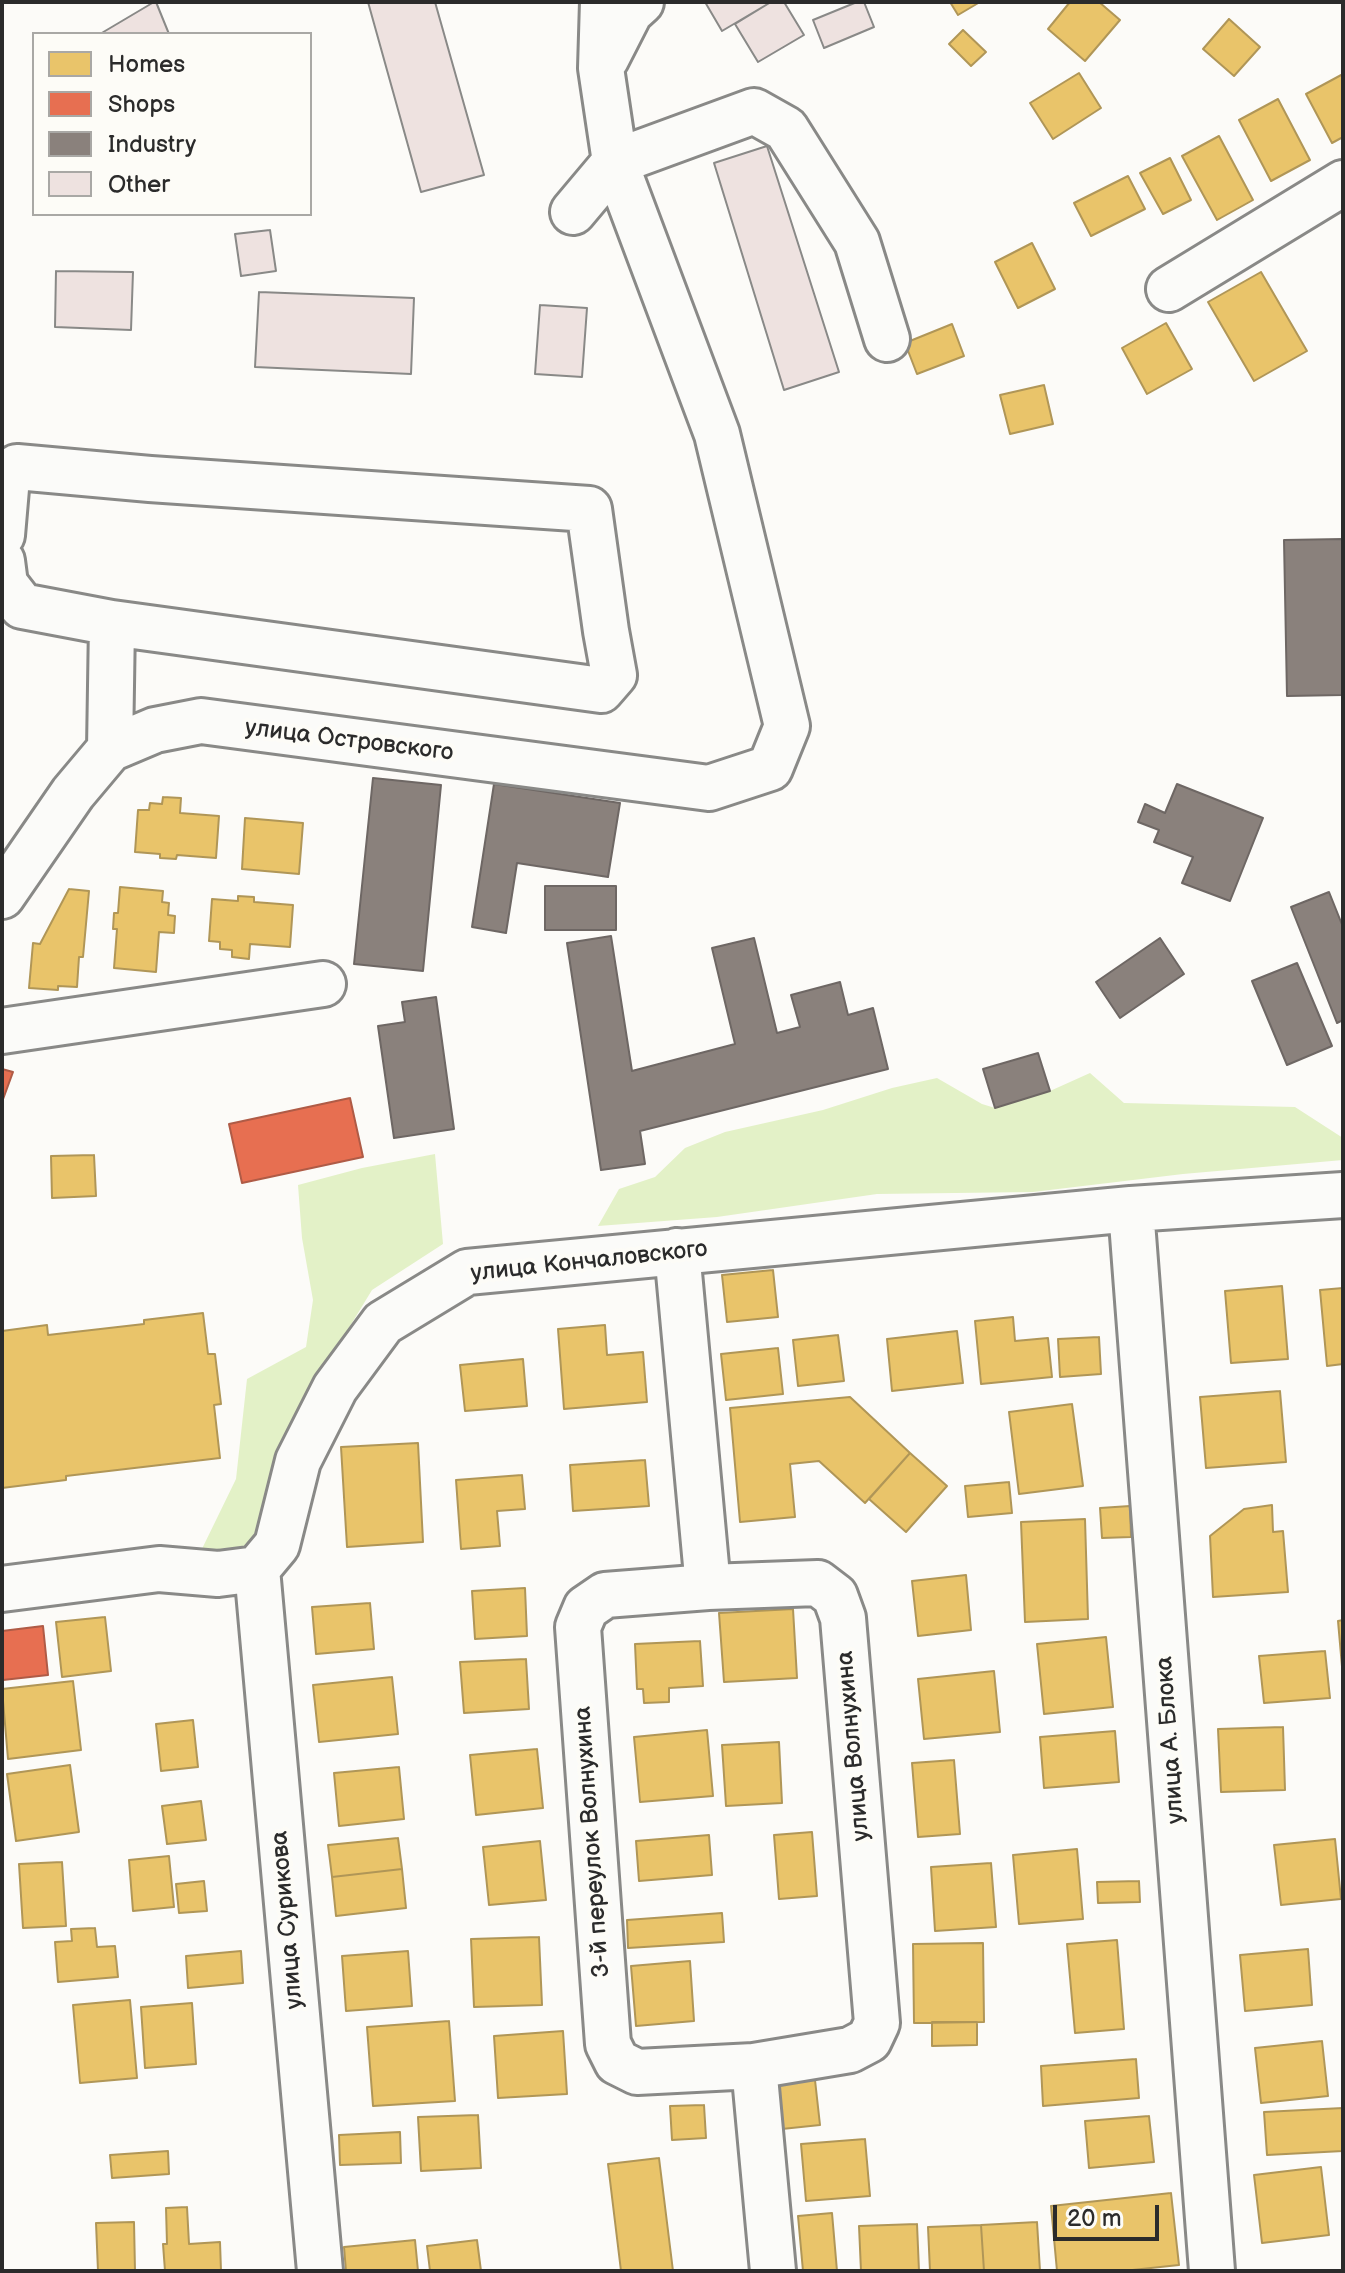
<!DOCTYPE html>
<meta charset="utf-8">
<style>
body{margin:0}
#map{position:relative;width:1345px;height:2273px;overflow:hidden;background:#fcfbf8;font-family:"Balsamiq Sans",sans-serif}
canvas{display:block}
.frame{position:absolute;inset:0;border:4px solid #2b2b2b;pointer-events:none}
.legend{position:absolute;left:32px;top:32px;width:280px;height:184px;box-sizing:border-box;background:#fdfcf7;border:2px solid #a9a8a5;margin:0;padding:10px 14px;list-style:none;font-size:24px;color:#2b2b2b}
.legend li{display:flex;align-items:center;gap:16px;height:40px}
.legend b{width:40px;border:2px solid #a9a8a5}
.scale{position:absolute;left:1053px;top:2205px;width:106px;height:36px;box-sizing:border-box;border:4px solid #2b2b2b;border-top:0;padding-left:10px;font-size:24px;line-height:28px;white-space:nowrap;color:#2b2b2b;-webkit-text-stroke:6px #fdfcf7;paint-order:stroke}
</style>
<div id="map">
<canvas width="1345" height="2273"></canvas>
<div class="frame"></div>
<ul class="legend">
<li><b style="height:22px;background:#e9c46a"></b>Homes</li>
<li><b style="height:22px;background:#e76f51"></b>Shops</li>
<li><b style="height:22px;background:#8a817c"></b>Industry</li>
<li><b style="height:22px;background:#eee2e0"></b>Other</li>
</ul>
<div class="scale">20 m</div>
</div>
<script>
const context = document.querySelector('canvas').getContext('2d');
context.lineJoin = 'round';
function paint(path, color) { context.fillStyle = color; context.fill(path, 'evenodd'); }
const toPath = rows => new Path2D(rows.map(r => 'M' + r).join(''));
function trace(path, color, width, dash) { context.strokeStyle = color; context.lineWidth = width; context.lineCap = dash ? 'butt' : 'round'; context.setLineDash(dash || []); context.stroke(path); }
function label(font, color, halo, rows, align = 'center') {
  context.font = font + ' "Balsamiq Sans",sans-serif'; context.lineWidth = 8; context.setLineDash([]); context.textBaseline = 'middle'; context.strokeStyle = halo; context.fillStyle = color; for (const [text, x, y, turn = 0] of rows) {
    context.save(); context.translate(x, y); context.rotate((+turn || 0) * Math.PI / 180); context.textAlign = isNaN(turn) ? turn : align; if (halo) context.strokeText(text, 0, 0); context.fillText(text, 0, 0); context.restore();
  }
}
const green = toPath([
 [1090,1073,1124,1103,1295,1107,1343,1138,1343,1160,1183,1174,1033,1192,877,1194,717,1217,598,1226,619,1189,655,1177,685,1148,725,1132,823,1110,892,1088,937,1078,982,1104,995,1108,1050,1091],
 [435,1154,443,1244,372,1290,305,1400,257,1535,228,1560,198,1557,236,1479,247,1379,306,1347,313,1300,302,1238,298,1185,362,1168]
]);
const homes = toPath([
 [950,2,980,2,958,15,950,2],
 [1070,2,1099,2,1120,20,1085,61,1048,29,1070,2],
 [1229,19,1260,47,1234,76,1203,49,1229,19],
 [963,30,986,52,971,66,949,44,963,30],
 [1079,73,1101,108,1053,139,1030,103,1079,73],
 [1343,74,1343,137,1332,143,1306,94,1343,74],
 [1278,99,1310,160,1271,181,1239,120,1278,99],
 [1219,136,1253,200,1217,220,1182,156,1219,136],
 [1170,158,1191,200,1163,214,1140,173,1170,158],
 [1128,176,1145,209,1091,236,1074,203,1128,176],
 [1032,243,1055,289,1018,308,995,262,1032,243],
 [1261,272,1307,351,1254,381,1208,302,1261,272],
 [1166,323,1192,369,1147,394,1122,348,1166,323],
 [952,324,964,356,917,374,905,343,952,324],
 [1044,385,1053,424,1010,434,1000,395,1044,385],
 [163,797,181,798,180,813,219,816,216,858,177,855,176,859,160,858,160,854,135,852,138,810,149,810,150,803,162,804,163,797],
 [245,818,303,823,299,874,242,869,245,818],
 [120,887,163,891,162,902,169,903,168,915,175,916,174,933,159,932,156,972,114,968,117,929,113,929,114,913,118,913,120,887],
 [69,889,89,891,83,957,79,957,77,987,58,986,58,990,29,988,33,943,40,944,69,889],
 [238,896,254,897,254,902,293,905,290,947,250,944,249,959,232,957,232,950,220,949,220,942,209,941,212,899,238,901,238,896],
 [94,1155,96,1196,52,1198,51,1156,94,1155],
 [773,1270,778,1317,727,1322,722,1275,773,1270],
 [1282,1286,1288,1359,1231,1363,1225,1291,1282,1286],
 [1343,1288,1343,1364,1327,1366,1320,1290,1343,1288],
 [203,1313,208,1354,215,1354,221,1404,214,1405,220,1458,66,1476,66,1480,2,1488,2,1331,47,1325,48,1335,144,1324,144,1320,203,1313],
 [1013,1317,1015,1341,1048,1338,1052,1377,981,1384,975,1321,1013,1317],
 [605,1325,607,1355,643,1352,647,1402,564,1409,558,1329,605,1325],
 [957,1331,963,1383,892,1391,887,1339,957,1331],
 [838,1335,844,1381,798,1386,793,1340,838,1335],
 [1099,1337,1101,1374,1060,1377,1058,1339,1099,1337],
 [778,1348,783,1394,726,1400,721,1354,778,1348],
 [523,1359,527,1406,465,1411,460,1365,523,1359],
 [1280,1391,1286,1462,1206,1468,1200,1397,1280,1391],
 [850,1397,910,1453,865,1503,819,1461,790,1464,795,1517,740,1522,730,1408,850,1397],
 [1072,1404,1083,1486,1019,1494,1009,1412,1072,1404],
 [418,1443,423,1542,347,1547,341,1447,418,1443],
 [910,1453,947,1486,906,1532,869,1499,910,1453],
 [645,1460,649,1506,573,1511,570,1465,645,1460],
 [522,1475,525,1509,497,1511,500,1546,461,1549,456,1480,522,1475],
 [1009,1482,1012,1513,968,1517,965,1486,1009,1482],
 [1272,1505,1273,1532,1283,1531,1288,1592,1213,1597,1210,1536,1244,1509,1272,1505],
 [1130,1506,1131,1537,1102,1538,1100,1508,1130,1506],
 [1085,1519,1088,1619,1025,1622,1021,1522,1085,1519],
 [966,1575,971,1630,918,1636,912,1581,966,1575],
 [525,1588,527,1636,475,1639,472,1591,525,1588],
 [370,1603,374,1649,316,1654,312,1607,370,1603],
 [793,1609,797,1678,724,1682,719,1613,793,1609],
 [105,1617,111,1671,62,1677,56,1622,105,1617],
 [1343,1620,1343,1678,1338,1621,1343,1620],
 [1106,1637,1113,1707,1044,1714,1037,1644,1106,1637],
 [700,1641,703,1686,669,1688,669,1702,644,1703,643,1689,637,1689,635,1644,700,1641],
 [1325,1651,1330,1698,1264,1703,1259,1656,1325,1651],
 [526,1659,529,1709,464,1713,460,1662,526,1659],
 [994,1671,1000,1732,924,1739,918,1679,994,1671],
 [392,1677,398,1734,319,1742,313,1685,392,1677],
 [73,1681,81,1750,8,1759,2,1689,73,1681],
 [193,1720,198,1767,161,1771,156,1724,193,1720],
 [1283,1727,1285,1790,1221,1792,1218,1729,1283,1727],
 [707,1730,713,1796,640,1802,634,1737,707,1730],
 [1115,1731,1119,1782,1044,1788,1040,1737,1115,1731],
 [779,1742,782,1803,726,1806,722,1745,779,1742],
 [537,1749,543,1808,476,1815,470,1755,537,1749],
 [954,1760,960,1834,918,1837,912,1763,954,1760],
 [70,1765,79,1832,16,1841,7,1774,70,1765],
 [399,1767,404,1819,339,1826,334,1773,399,1767],
 [201,1801,206,1840,167,1844,162,1806,201,1801],
 [812,1832,817,1896,779,1899,774,1835,812,1832],
 [709,1835,712,1875,639,1881,636,1841,709,1835],
 [398,1838,402,1869,332,1877,328,1845,398,1838],
 [1335,1839,1341,1899,1281,1905,1274,1845,1335,1839],
 [540,1841,546,1900,489,1905,483,1847,540,1841],
 [1077,1849,1083,1919,1019,1924,1013,1855,1077,1849],
 [169,1856,174,1907,133,1911,129,1860,169,1856],
 [62,1862,66,1926,23,1928,19,1864,62,1862],
 [991,1863,996,1927,935,1931,931,1867,991,1863],
 [402,1869,406,1908,336,1916,332,1877,402,1869],
 [204,1881,207,1911,179,1913,176,1884,204,1881],
 [1139,1881,1140,1902,1098,1903,1097,1882,1139,1881],
 [722,1913,724,1942,628,1948,627,1920,722,1913],
 [95,1928,97,1947,115,1946,118,1977,58,1982,55,1942,72,1941,71,1929,95,1928],
 [539,1937,542,2005,474,2007,471,1939,539,1937],
 [1117,1940,1124,2029,1075,2033,1067,1944,1117,1940],
 [983,1943,984,2022,914,2023,913,1944,983,1943],
 [1308,1949,1312,2005,1245,2011,1240,1955,1308,1949],
 [241,1951,243,1983,188,1988,186,1956,241,1951],
 [408,1951,412,2006,346,2011,342,1956,408,1951],
 [690,1961,694,2021,636,2026,631,1966,690,1961],
 [130,2000,137,2078,80,2083,73,2005,130,2000],
 [192,2003,196,2064,145,2068,141,2007,192,2003],
 [449,2021,455,2101,373,2106,367,2027,449,2021],
 [932,2022,977,2022,977,2045,932,2046,932,2022],
 [563,2031,567,2094,498,2098,494,2036,563,2031],
 [1322,2041,1328,2096,1261,2103,1255,2048,1322,2041],
 [1136,2059,1139,2098,1043,2106,1041,2066,1136,2059],
 [815,2080,820,2125,782,2129,777,2084,815,2080],
 [704,2105,706,2138,672,2140,670,2106,704,2105],
 [1343,2108,1343,2151,1267,2155,1264,2112,1343,2108],
 [478,2115,481,2168,421,2171,418,2117,478,2115],
 [1149,2116,1154,2162,1089,2168,1085,2121,1149,2116],
 [400,2132,401,2163,340,2165,339,2135,400,2132],
 [865,2139,870,2196,806,2201,801,2144,865,2139],
 [168,2151,169,2174,112,2178,110,2155,168,2151],
 [659,2158,673,2271,621,2271,608,2164,659,2158],
 [1321,2167,1329,2235,1262,2243,1254,2175,1321,2167],
 [1171,2193,1179,2265,1123,2271,1057,2271,1051,2206,1171,2193],
 [187,2207,189,2244,220,2242,221,2271,165,2271,163,2244,167,2244,166,2208,187,2207],
 [832,2213,837,2271,803,2271,798,2216,832,2213],
 [134,2222,135,2271,98,2271,96,2223,134,2222],
 [1037,2222,1040,2271,984,2271,981,2225,1037,2222],
 [917,2224,919,2271,861,2271,859,2226,917,2224],
 [981,2225,984,2271,930,2271,928,2227,981,2225],
 [415,2240,418,2271,346,2271,344,2247,415,2240],
 [477,2240,481,2271,430,2271,427,2246,477,2240]
]);
const shops = toPath([
 [2,1069,13,1072,2,1102,2,1069],
 [350,1098,363,1157,242,1183,229,1124,350,1098],
 [43,1626,48,1675,3,1680,2,1631,43,1626]
]);
const industry = toPath([
 [1343,539,1343,695,1287,696,1284,540,1343,539],
 [373,778,441,785,423,971,354,964,373,778],
 [494,784,620,803,608,877,517,863,506,933,472,927,494,784],
 [1177,784,1263,818,1230,901,1182,883,1193,857,1154,842,1159,830,1138,822,1145,804,1165,813,1177,784],
 [545,886,616,886,616,930,545,930,545,886],
 [1329,892,1343,927,1343,1020,1337,1023,1291,907,1329,892],
 [611,936,632,1071,735,1044,712,948,754,938,777,1033,800,1027,791,995,840,982,848,1015,873,1008,888,1069,640,1131,645,1164,601,1170,567,943,611,936],
 [1160,938,1184,974,1120,1018,1096,982,1160,938],
 [1297,963,1332,1046,1287,1065,1252,981,1297,963],
 [436,997,454,1129,394,1138,378,1026,405,1022,402,1002,436,997],
 [1038,1053,1050,1091,995,1108,983,1069,1038,1053]
]);
const building = toPath([
 [154,2,156,2,169,34,100,34,154,2],
 [368,2,435,2,484,175,421,192,368,2],
 [705,2,771,2,722,31,705,2],
 [771,2,784,2,804,35,758,62,735,24,771,2],
 [857,2,864,2,874,27,824,48,813,20,857,2],
 [767,146,839,372,784,390,714,163,767,146],
 [270,230,276,271,241,276,235,234,270,230],
 [56,271,133,272,131,330,55,327,56,271],
 [259,292,414,298,411,374,255,367,259,292],
 [540,305,587,308,582,377,535,374,540,305]
]);
const minor = toPath([
 [606,59,630,12,641,2],
 [573,212,615,162,754,111,786,129,857,242,887,339],
 [1169,289,1343,183],
 [2,535,7,477,17,467,150,479,589,509,606,631,614,675,601,690,112,623],
 [2,561,5,584,22,606,112,623,110,749],
 [2,896,73,793,110,749,155,730,201,721,709,788,770,768,787,726,717,434,615,162,601,68,603,2],
 [2,1031,323,984],
 [1131,1209,1212,2271],
 [677,1251,708,1587,818,1583,835,1596,843,1618,877,2023,869,2040,850,2050,754,2066,773,2271],
 [257,1569,320,2271],
 [708,1587,605,1595,586,1608,578,1627,608,2044,617,2062,637,2072,754,2066],
 [2,1589,159,1569,218,1574,257,1569,277,1545,298,1461,335,1388,383,1323,467,1272,1131,1209,1343,1195]
]);
const streetNames = [
 ["улица Островского",349,741,7],
 ["улица Кончаловского",589,1262,-6],
 ["улица А. Блока",1171,1740,-94],
 ["улица Волнухина",854,1746,-95],
 ["3-й переулок Волнухина",593,1842,-94],
 ["улица Сурикова",288,1920,-95]
];
paint(green, '#e3f1c7');
paint(homes, '#e9c46a');
trace(homes, '#b09657', 2);
paint(shops, '#e76f51');
trace(shops, '#af5b46', 2);
paint(industry, '#8a817c');
trace(industry, '#6e6764', 2);
paint(building, '#eee2e0');
trace(building, '#898987', 2);
trace(minor, '#898987', 50);
trace(minor, '#fbfbf9', 44);
label('24px', '#2b2b2b', '#fdfcf7', streetNames);
</script>
